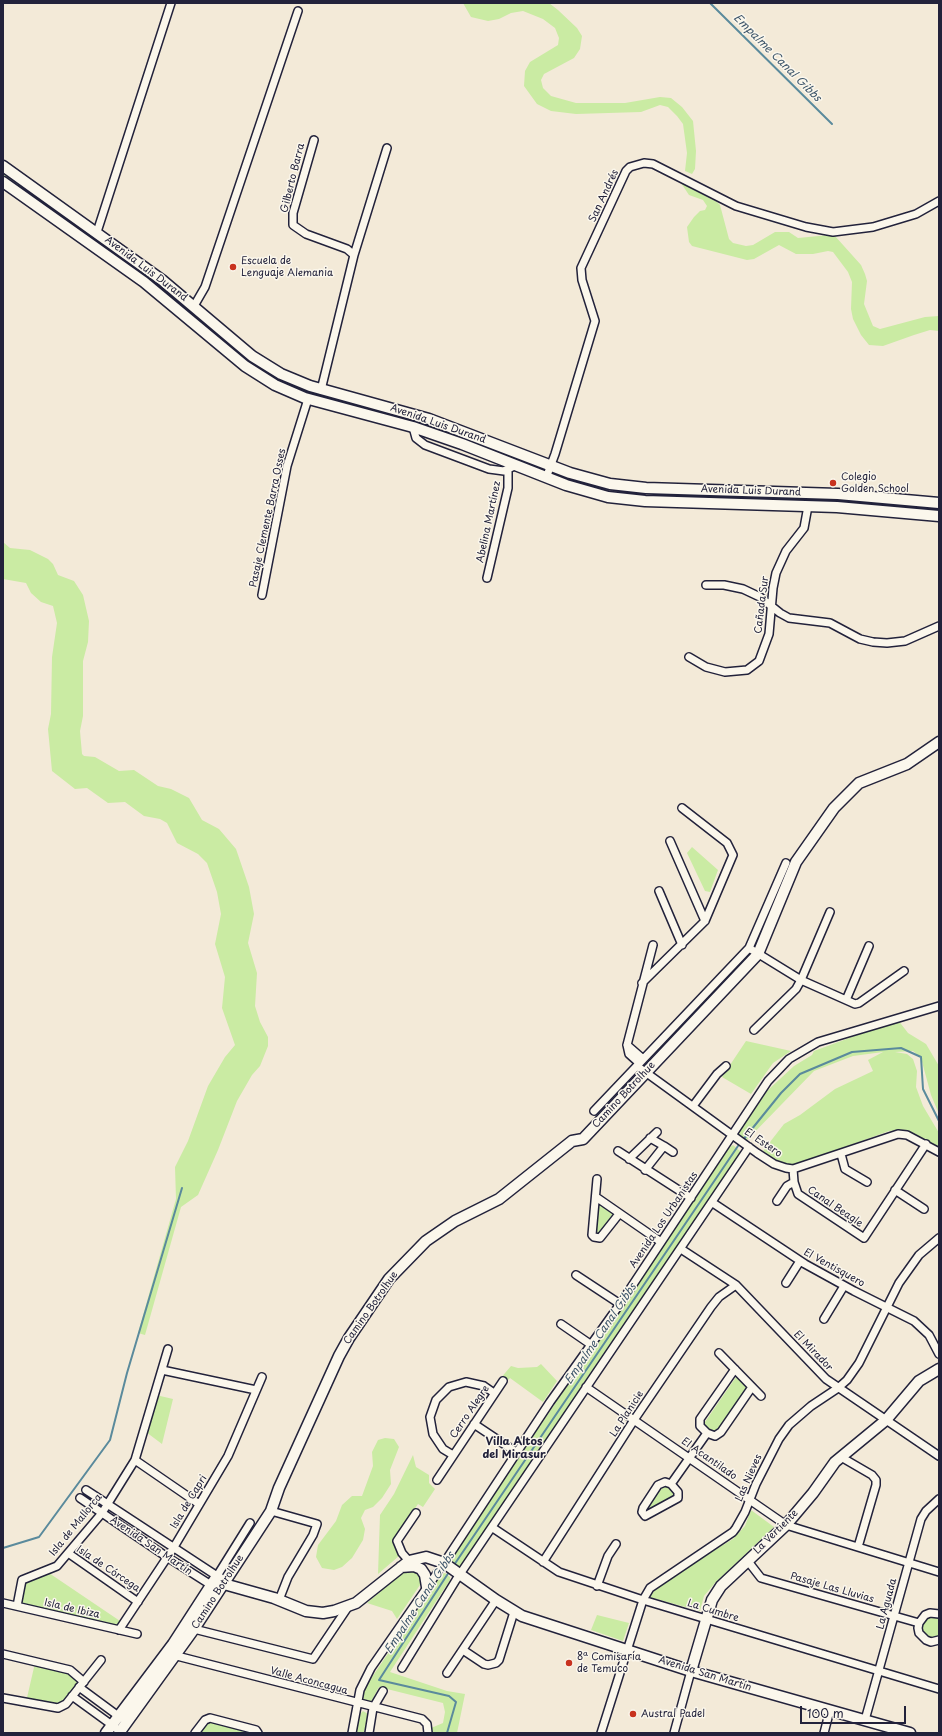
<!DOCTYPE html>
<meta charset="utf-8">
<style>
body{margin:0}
#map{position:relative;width:942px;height:1736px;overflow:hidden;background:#f3ead8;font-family:"Playpen Sans",sans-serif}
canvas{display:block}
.frame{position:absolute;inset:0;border:4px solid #22223b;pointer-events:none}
.scale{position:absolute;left:800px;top:1706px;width:106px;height:18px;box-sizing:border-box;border:2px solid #22223b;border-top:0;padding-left:5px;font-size:12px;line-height:14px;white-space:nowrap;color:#22223b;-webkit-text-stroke:3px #fbf7ec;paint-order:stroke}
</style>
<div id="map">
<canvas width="942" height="1736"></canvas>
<div class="frame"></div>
<div class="scale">100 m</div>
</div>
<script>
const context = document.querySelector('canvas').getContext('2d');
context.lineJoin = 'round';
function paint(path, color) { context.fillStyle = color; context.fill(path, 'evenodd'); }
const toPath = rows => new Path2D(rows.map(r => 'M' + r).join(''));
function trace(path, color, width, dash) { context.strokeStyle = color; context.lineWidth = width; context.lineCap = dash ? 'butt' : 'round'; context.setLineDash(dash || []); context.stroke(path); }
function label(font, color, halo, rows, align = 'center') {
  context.font = font + ' "Playpen Sans",sans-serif'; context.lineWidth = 3; context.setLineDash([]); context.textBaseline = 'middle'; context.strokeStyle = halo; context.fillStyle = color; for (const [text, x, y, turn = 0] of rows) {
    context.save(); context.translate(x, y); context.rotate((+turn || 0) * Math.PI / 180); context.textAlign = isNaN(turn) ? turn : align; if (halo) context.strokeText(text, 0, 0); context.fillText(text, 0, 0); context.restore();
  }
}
const green = toPath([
 [463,3,549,3,558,10,577,28,582,36,580,49,574,58,544,74,541,80,543,88,551,96,576,103,625,103,660,97,671,98,682,107,693,121,696,151,695,169,692,174,685,171,687,153,683,124,677,116,668,107,660,105,641,112,576,114,551,111,537,104,524,86,525,71,530,62,558,45,559,38,555,28,543,19,523,11,511,13,499,19,488,21,471,17],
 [3,170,68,217,66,221,3,175],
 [681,183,717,202,720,205,729,239,733,243,746,246,753,245,775,232,789,232,798,238,829,235,835,236,861,265,865,274,867,281,864,304,873,326,880,329,925,317,939,316,939,331,930,330,914,335,883,346,869,345,861,335,853,319,851,309,852,282,848,272,833,252,828,251,813,254,796,254,779,245,754,259,747,260,692,246,689,242,687,227,694,217,700,211,705,210,707,206,703,200,689,195],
 [3,542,10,548,30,550,48,559,53,564,58,575,74,581,83,595,89,621,88,642,83,661,83,716,80,731,82,754,84,756,95,757,119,771,134,770,158,786,171,789,189,798,202,820,219,829,236,849,249,887,254,914,248,943,257,973,255,1006,260,1022,268,1037,268,1046,260,1066,252,1075,237,1101,218,1150,198,1195,181,1207,145,1335,138,1333,176,1199,175,1167,188,1141,208,1086,225,1057,235,1045,222,1008,225,977,215,944,221,914,217,892,207,863,198,854,177,843,167,823,160,819,144,816,125,802,108,803,87,788,75,789,52,771,48,729,51,714,52,657,57,623,53,606,41,602,31,593,26,583,3,579],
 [692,847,718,870,710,892,705,891,687,853],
 [898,1020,908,1033,926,1044,939,1066,939,1114,931,1095,921,1058,913,1051,895,1052,907,1054,913,1059,917,1071,916,1087,923,1106,939,1133,939,1148,909,1131,900,1130,889,1131,793,1166,782,1164,763,1151,784,1124,800,1115,835,1089,873,1071,868,1060,883,1052,853,1056,814,1071,746,1141,738,1137,739,1132,767,1091,794,1066,812,1055,814,1051],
 [746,1041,791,1051,773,1063,751,1094,722,1077],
 [733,1145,740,1151,740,1155,591,1372,492,1522,458,1569,449,1563,450,1559,575,1374,729,1148],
 [601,1206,613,1214,596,1237,594,1235,596,1207],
 [541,1364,557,1381,543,1402,510,1378,505,1383,500,1379,511,1366,518,1368,537,1367],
 [736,1377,748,1387,718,1430,712,1432,705,1427,705,1422],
 [156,1395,173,1399,162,1444,146,1432],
 [385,1438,394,1439,399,1447,390,1470,391,1484,382,1498,373,1507,365,1510,361,1518,365,1529,363,1540,352,1558,342,1567,334,1570,322,1568,316,1557,318,1545,336,1521,342,1505,352,1496,362,1496,373,1466,372,1452,378,1440],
 [413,1455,416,1467,429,1475,429,1483,435,1489,423,1507,418,1504,394,1539,399,1556,378,1574,380,1515,394,1494],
 [666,1486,674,1492,674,1498,648,1512,646,1511,660,1487],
 [751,1510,774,1527,715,1583,704,1596,700,1611,649,1597,654,1589,669,1577,733,1539,745,1526],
 [407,1569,419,1570,422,1582,397,1619,392,1611,367,1603],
 [46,1571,123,1623,119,1630,18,1606,23,1580],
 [445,1573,450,1577,450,1580,390,1672,447,1691,465,1694,457,1733,430,1733,431,1728,443,1723,445,1712,443,1703,379,1687,371,1702,367,1705,363,1702,363,1699,364,1692,368,1683,442,1574],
 [597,1615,629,1623,623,1641,591,1630],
 [930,1615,939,1617,939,1637,932,1639,925,1636,921,1627,924,1619],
 [35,1663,69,1671,83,1682,58,1708,26,1702],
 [363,1711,368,1714,364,1733,355,1733,359,1715],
 [209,1722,212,1722,252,1733,198,1733]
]);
const stream = toPath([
 [710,3,832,124],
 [743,1140,781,1093,800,1074,852,1052,901,1048,921,1057,923,1089,939,1121],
 [3,1548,39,1537,110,1440,127,1373,182,1188],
 [454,1565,740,1143],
 [447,1733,456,1702,449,1696,379,1680,449,1572]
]);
const street = toPath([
 [314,140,293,213,293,225,306,234,347,249,354,255,321,390],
 [97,232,171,3],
 [354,255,387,148],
 [194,306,205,287,298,11],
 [413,427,416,438,425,445,489,469,504,471,516,465],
 [546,478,555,454,595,321,582,280,581,268,626,171,630,167,644,163,653,164,736,206,806,227,833,232,873,227,916,214,939,201],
 [487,578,508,488,508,470],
 [706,585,724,585,743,589,760,597,780,613,789,618,830,623,860,639,873,642,887,643,905,641,939,626],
 [262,595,287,466,308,399],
 [689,657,706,667,725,672,747,670,759,661,769,634,773,588,776,573,786,551,804,528,808,506],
 [670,841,705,921],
 [659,891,682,945],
 [749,948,801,980,855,1004,859,1003,904,971],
 [642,983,705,921,733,855,727,843,682,808],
 [846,1000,869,946],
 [754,1030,796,989,801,980,830,912],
 [627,1045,643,1059],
 [639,1063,629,1054,627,1045,653,945],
 [637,1066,757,1153,774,1164,786,1168,793,1169,898,1134,907,1135,939,1152],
 [693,1106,717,1074,726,1066],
 [594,1111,749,948,786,863],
 [664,1146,673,1152],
 [618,1151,691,1198],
 [841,1154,845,1169,867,1182],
 [629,1159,657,1132],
 [793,1169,794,1182,798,1194,864,1238,926,1144],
 [645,1170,664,1146,650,1138],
 [597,1179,592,1235,594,1237,600,1238,619,1214],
 [895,1190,924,1209],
 [596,1197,661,1242],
 [777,1201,787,1186,794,1182],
 [713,1203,805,1264,854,1291,914,1321,929,1335,939,1354],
 [681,1249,736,1285,826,1379,939,1456],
 [576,1275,620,1304],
 [786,1283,800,1261],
 [824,1319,844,1286],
 [561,1324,590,1344],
 [719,1353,761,1396],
 [735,1369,700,1419,700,1426,707,1433,715,1436,721,1432,752,1387],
 [162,1370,256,1390],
 [586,1387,786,1525,939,1572],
 [474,1424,516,1452],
 [453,1455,443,1449,433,1434,430,1417,436,1400,449,1387,466,1382,484,1386,494,1393],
 [841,1457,872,1475,876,1480,876,1485,858,1547],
 [135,1460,199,1504],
 [437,1480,503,1381],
 [671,1484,678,1492,678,1498,645,1516,642,1512,643,1508,658,1485,665,1482,671,1484,707,1433],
 [86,1490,217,1576,250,1523],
 [80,1498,167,1557,211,1585,214,1585],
 [271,1511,317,1524,313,1535,288,1577,279,1600],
 [493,1528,559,1572,643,1600,939,1689],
 [68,1553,138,1602],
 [747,1560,761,1578,919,1623],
 [409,1561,402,1553,397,1541,416,1513],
 [543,1562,634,1420,711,1307,719,1297,736,1285],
 [597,1586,608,1556,616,1544],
 [3,1603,137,1634],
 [17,1606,22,1580,57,1566,102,1513,135,1460,168,1349],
 [939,1614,930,1613,925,1615,919,1623,918,1628,919,1633,926,1640,931,1642,939,1640],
 [194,1629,313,1659,348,1607],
 [119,1630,174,1547,228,1456,262,1377],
 [463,1650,484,1664,488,1665,496,1663,499,1660,514,1612],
 [3,1654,70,1670,84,1682],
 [177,1656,422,1719,427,1724,428,1733],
 [402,1668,456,1580,749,1147],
 [447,1673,496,1600],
 [79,1687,121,1718],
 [72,1696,116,1728],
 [3,1698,58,1708,66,1704,101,1660],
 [865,1720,921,1519,926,1511,939,1499],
 [195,1733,205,1720,210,1718,256,1730,258,1733],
 [352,1733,360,1690,371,1668,444,1563,550,1402,620,1304,768,1081,789,1059,818,1042,939,1006],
 [369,1733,373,1708,383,1691],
 [601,1733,643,1600,650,1588,733,1532,736,1528,745,1512,756,1484,779,1439,789,1425,811,1406,838,1388,847,1380,859,1363,899,1283,919,1255,939,1238],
 [674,1733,691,1671],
 [824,1733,830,1710]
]);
const secondary = toPath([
 [3,166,162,280,252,356,281,374,310,386,429,419,570,473,610,484,646,488,838,494,939,503],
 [3,182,144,282,245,366,275,385,305,398,413,427,462,444,566,485,608,497,645,501,837,507,939,516],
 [401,1567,414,1566,421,1569,425,1575,427,1587],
 [691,1671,712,1600,721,1586,786,1525,813,1493,835,1462,886,1420,919,1381,939,1369],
 [106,1733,173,1644,217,1576,224,1584,274,1598,306,1611,323,1613,334,1611,356,1603,409,1561,426,1557,444,1563,496,1600,522,1616,691,1671,910,1733],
 [119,1733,194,1629,271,1511,279,1488,339,1356,349,1338,389,1279,426,1241,455,1221,499,1199,572,1141,583,1139,758,954,796,862,834,808,859,783,907,764,939,742]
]);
const markers = [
 [233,267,4,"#c8321e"],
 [833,483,4,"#c8321e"],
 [569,1663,4,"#c8321e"],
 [633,1714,4,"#c8321e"]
];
const streetNames = [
 ["Gilberto Barra",293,178,-76],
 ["San Andrés",604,196,-65],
 ["Avenida Luis Durand",146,269,37],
 ["Avenida Luis Durand",438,424,19],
 ["Avenida Luis Durand",751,491,2],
 ["Pasaje Clemente Barra Osses",268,518,-78],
 ["Abelina Martínez",489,522,-78],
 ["Cañada Sur",762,605,-83],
 ["Camino Botrolhue",624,1095,-47],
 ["El Estero",763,1143,34],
 ["Canal Beagle",835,1207,34],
 ["Avenida Los Urbanistas",664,1220,-56],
 ["El Ventisquero",834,1268,29],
 ["Camino Botrolhue",371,1308,-55],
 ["El Mirador",813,1351,46],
 ["Cerro Alegre",470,1412,-56],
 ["La Planicie",627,1414,-57],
 ["El Acantilado",709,1459,35],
 ["Las Nieves",749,1478,-66],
 ["Isla de Capri",189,1502,-59],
 ["Isla de Mallorca",76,1525,-51],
 ["La Vertiente",776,1532,-45],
 ["Avenida San Martín",151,1546,34],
 ["Isla de Córcega",108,1569,34],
 ["Pasaje Las Lluvias",832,1588,16],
 ["Camino Botrolhue",218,1592,-57],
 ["La Aguada",887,1604,-75],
 ["Isla de Ibiza",72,1609,13],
 ["La Cumbre",713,1611,17],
 ["Avenida San Martín",705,1674,17],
 ["Valle Aconcagua",309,1681,15]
];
const poiNames = [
 ["Escuela de",241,261],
 ["Lenguaje Alemania",241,273],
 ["Colegio",841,477],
 ["Golden School",841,489],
 ["8ª Comisaría",577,1657],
 ["de Temuco",577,1669],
 ["Austral Padel",641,1714]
];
const waterNames = [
 ["Empalme Canal Gibbs",777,58,45],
 ["Empalme Canal Gibbs",601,1334,-56],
 ["Empalme Canal Gibbs",420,1603,-57]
];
const neighbourhoodNames = [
 ["Villa Altos",514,1442],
 ["del Mirasur",514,1455]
];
paint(green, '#caeba3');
trace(stream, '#5a8a9c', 2);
trace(street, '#22223b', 10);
trace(secondary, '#22223b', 13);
trace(street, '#fbf7ec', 7);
trace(secondary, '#fbf7ec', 10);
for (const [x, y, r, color] of markers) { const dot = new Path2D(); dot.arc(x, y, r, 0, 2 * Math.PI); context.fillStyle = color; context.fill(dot); trace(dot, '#fbf7ec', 1.5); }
label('10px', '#22223b', '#fbf7ec', streetNames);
label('10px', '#22223b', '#fbf7ec', poiNames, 'left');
label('italic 11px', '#3e566b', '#fbf7ec', waterNames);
label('bold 11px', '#22223b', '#fbf7ec', neighbourhoodNames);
</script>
